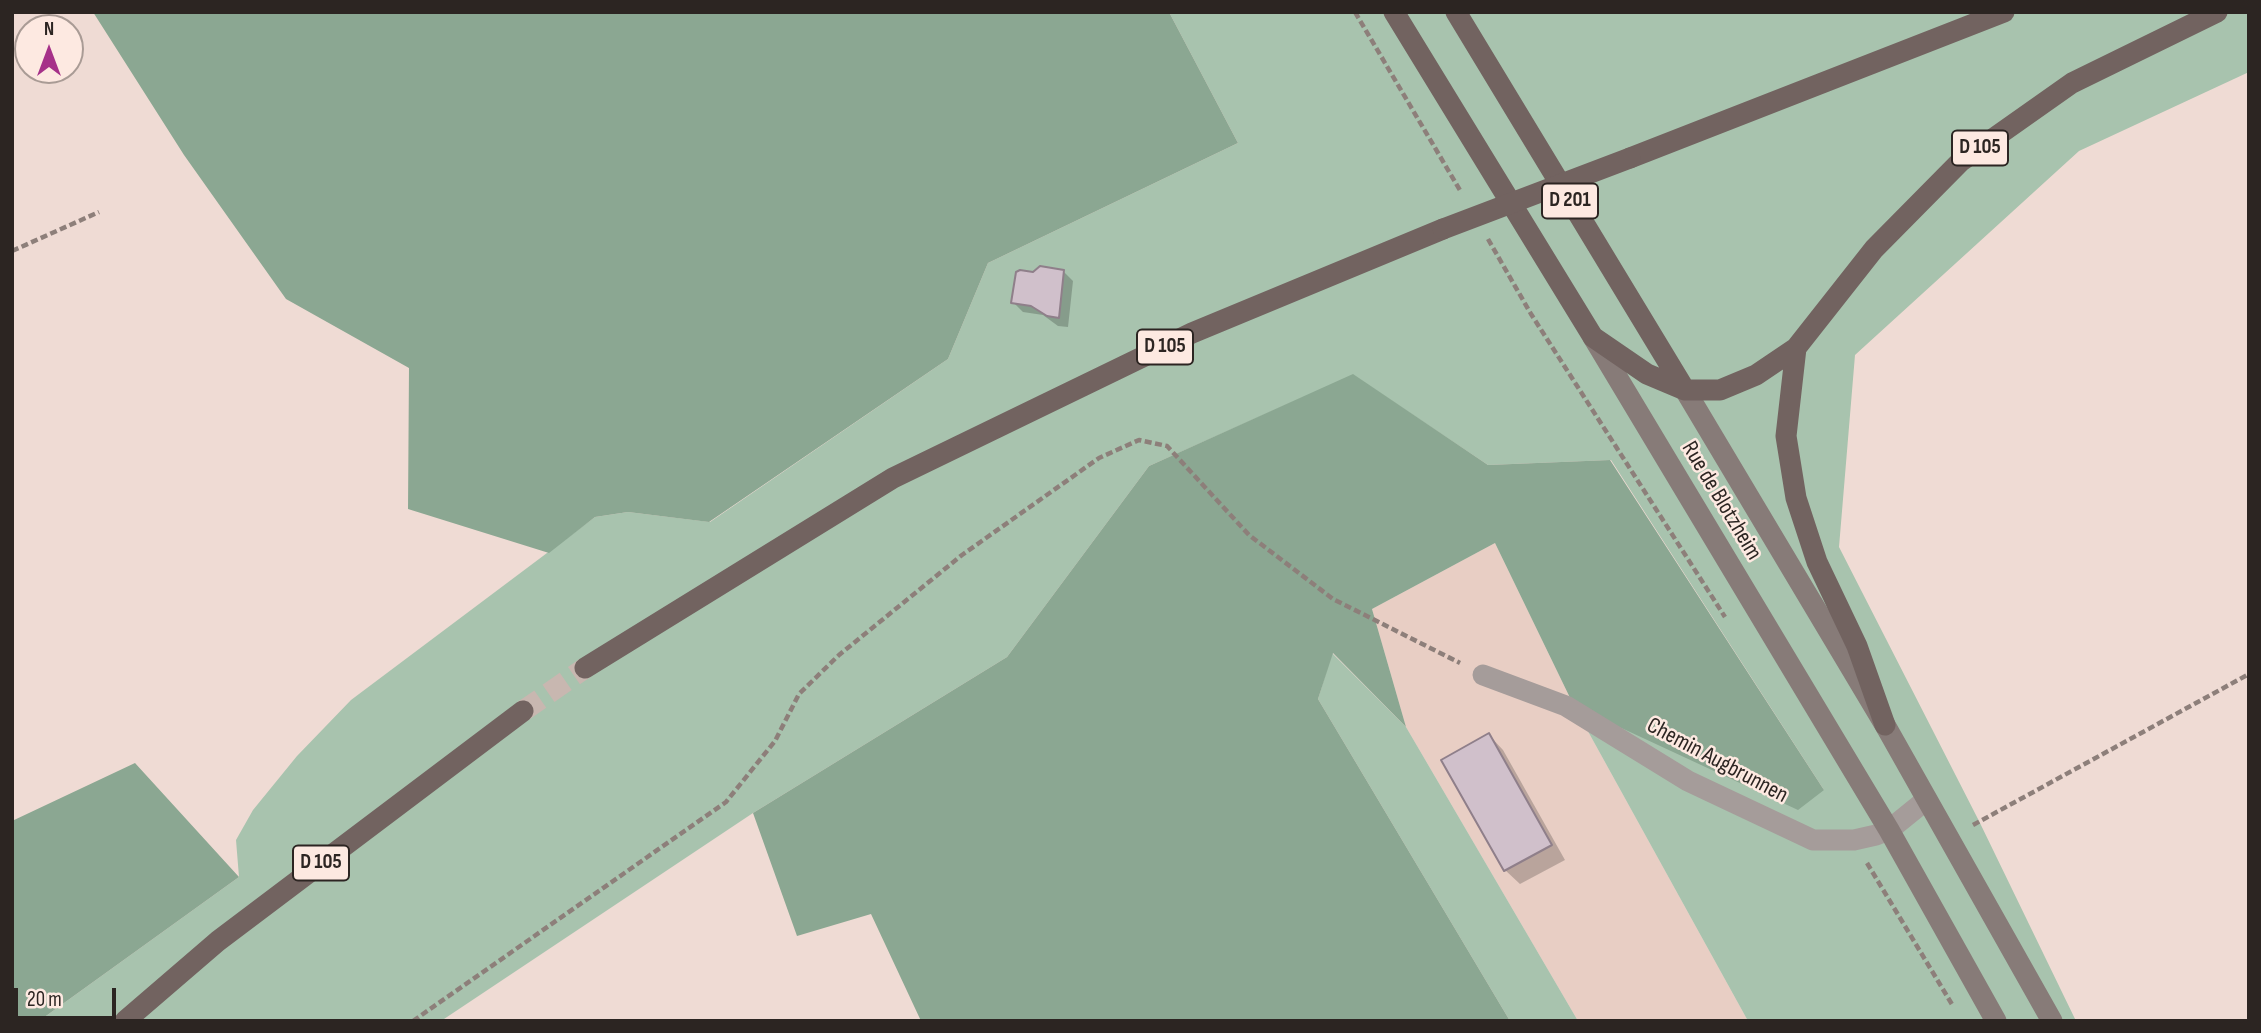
<!DOCTYPE html>
<style>
body{margin:0}
#map{position:relative;width:2261px;height:1033px;overflow:hidden;background:#efdbd4;font-family:"Sofia Sans Condensed",sans-serif}
canvas{display:block}
.frame{position:absolute;inset:0;border:14px solid #2c2522;pointer-events:none}
.north{position:absolute;left:14px;top:14px;width:70px;height:70px;box-sizing:border-box;background:#fde9e1;border:2px solid #a99b95;border-radius:50%;rotate:0deg;font-size:19px;font-weight:700;line-height:28px;text-align:center;color:#2c2522}
.north::after{content:'';display:block;margin:auto;width:24px;height:32px;background:#a63189;clip-path:polygon(50% 0,100% 100%,50% 72%,0 100%)}
.scale{position:absolute;left:14px;top:988px;width:102px;height:32px;box-sizing:border-box;border:4px solid #2c2522;border-top:0;padding-left:9px;font-size:21px;line-height:24px;white-space:nowrap;color:#2c2522;-webkit-text-stroke:5px #fde9e1;paint-order:stroke}
</style>
<div id="map">
<canvas width="2261" height="1033"></canvas>
<div class="frame"></div>
<div class="north">N</div>
<div class="scale">20 m</div>
</div>
<script>
const context = document.querySelector('canvas').getContext('2d');
context.lineJoin = 'round';
function paint(path, color) { context.fillStyle = color; context.fill(path, 'evenodd'); }
const toPath = rows => new Path2D(rows.map(r => 'M' + r).join(''));
function trace(path, color, width, dash) { context.strokeStyle = color; context.lineWidth = width; context.lineCap = dash ? 'butt' : 'round'; context.setLineDash(dash || []); context.stroke(path); }
function label(font, color, halo, rows, align = 'center') {
  context.font = font + ' "Sofia Sans Condensed",sans-serif'; context.lineWidth = 5; context.setLineDash([]); context.textBaseline = 'middle'; context.strokeStyle = halo; context.fillStyle = color; for (const [text, x, y, turn = 0] of rows) {
    context.save(); context.translate(x, y); context.rotate((+turn || 0) * Math.PI / 180); context.textAlign = isNaN(turn) ? turn : align; if (halo) context.strokeText(text, 0, 0); context.fillText(text, 0, 0); context.restore();
  }
}
const built = toPath([
 [1495,543,1574,706,1748,1021,1578,1021,1406,727,1372,609]
]);
const green = toPath([
 [1169,12,2249,12,2249,72,2079,151,1855,355,1839,547,1979,821,2076,1021,1748,1021,1574,706,1824,790,1611,460,1488,465,1353,375,1149,466,1007,657,753,813,441,1021,39,1021,239,877,236,840,253,810,297,756,351,700,595,517,628,512,710,522,948,359,988,263,1238,143],
 [1332,653,1406,727,1578,1021,1510,1021,1318,699]
]);
const forest = toPath([
 [93,12,1169,12,1238,143,988,263,948,359,709,522,628,512,595,517,549,553,408,509,409,368,286,299,184,155],
 [1353,374,1488,465,1610,460,1824,790,1798,810,1574,706,1495,543,1372,609,1406,727,1333,653,1318,699,1510,1021,921,1021,871,914,797,936,753,813,1007,657,1149,466],
 [135,763,239,877,39,1021,12,1021,12,821]
]);
const shadow = toPath([
 [1063,271,1073,281,1068,327,1058,326,1043,315,1023,312,1013,302,1034,274],
 [1489,735,1503,750,1565,860,1520,884,1505,870]
]);
const building = toPath([
 [1040,266,1064,270,1059,318,1047,316,1031,306,1011,303,1016,272,1020,270,1033,272,1040,266],
 [1489,733,1552,845,1504,871,1441,760,1489,733]
]);
const primaryTunnel = toPath([
 [523,711,585,668]
]);
const path = toPath([
 [1355,12,1461,192],
 [1488,239,1531,314,1725,617],
 [12,251,99,212],
 [1973,825,2249,674],
 [1867,863,1953,1006],
 [413,1021,726,802,775,741,799,694,839,655,962,555,1099,458,1139,440,1167,446,1249,535,1333,599,1460,663]
]);
const street = toPath([
 [1483,675,1566,706,1688,781,1813,840,1854,840,1876,835,1889,830,1926,800]
]);
const secondary = toPath([
 [1593,337,1889,830,1996,1021],
 [1685,390,1885,725,2052,1021]
]);
const primary = toPath([
 [1394,12,1593,337,1647,374,1685,390,1720,390,1756,375,1796,348,1874,249,1960,162,2072,83,2217,12],
 [1456,12,1685,390],
 [1630,158,2004,12],
 [1796,348,1786,436,1796,498,1817,562,1857,646,1885,725],
 [585,668,893,478,1192,333,1443,229],
 [125,1021,218,941,523,711]
]);
const primaryBridge = toPath([
 [1443,229,1630,158]
]);
const shields = [
 [1980,148,56],
 [1570,201,56],
 [1165,347,56],
 [321,863,56]
];
const shieldNames = [
 ["D 105",1980,148],
 ["D 201",1570,201],
 ["D 105",1165,347],
 ["D 105",321,863]
];
const streetNames = [
 ["Rue de Blotzheim",1721,501,59],
 ["Chemin Augbrunnen",1717,761,28]
];
paint(built, '#e8cec4');
paint(green, '#a8c3ae');
paint(forest, '#8ba792');
paint(shadow, '#0003');
paint(building, '#d0c0cb');
trace(building, '#8f7f8a', 2);
trace(primaryTunnel, '#c8b7b0', 21, [21, 10]);
trace(path, '#8d7f7a', 4.5, [7, 3.5]);
trace(street, '#a59c9a', 21);
trace(secondary, '#877b78', 21);
trace(primary, '#726360', 21);
trace(primaryBridge, '#726360', 21);
for (const [x, y, w] of shields) { const box = new Path2D(); box.roundRect(x - w / 2, y - 17.5, w, 35, 5); context.fillStyle = '#fde9e1'; context.fill(box); trace(box, '#2c2522', 2); }
label('bold 21px', '#2c2522', null, shieldNames);
label('23px', '#2c2522', '#fde9e1', streetNames);
</script>
